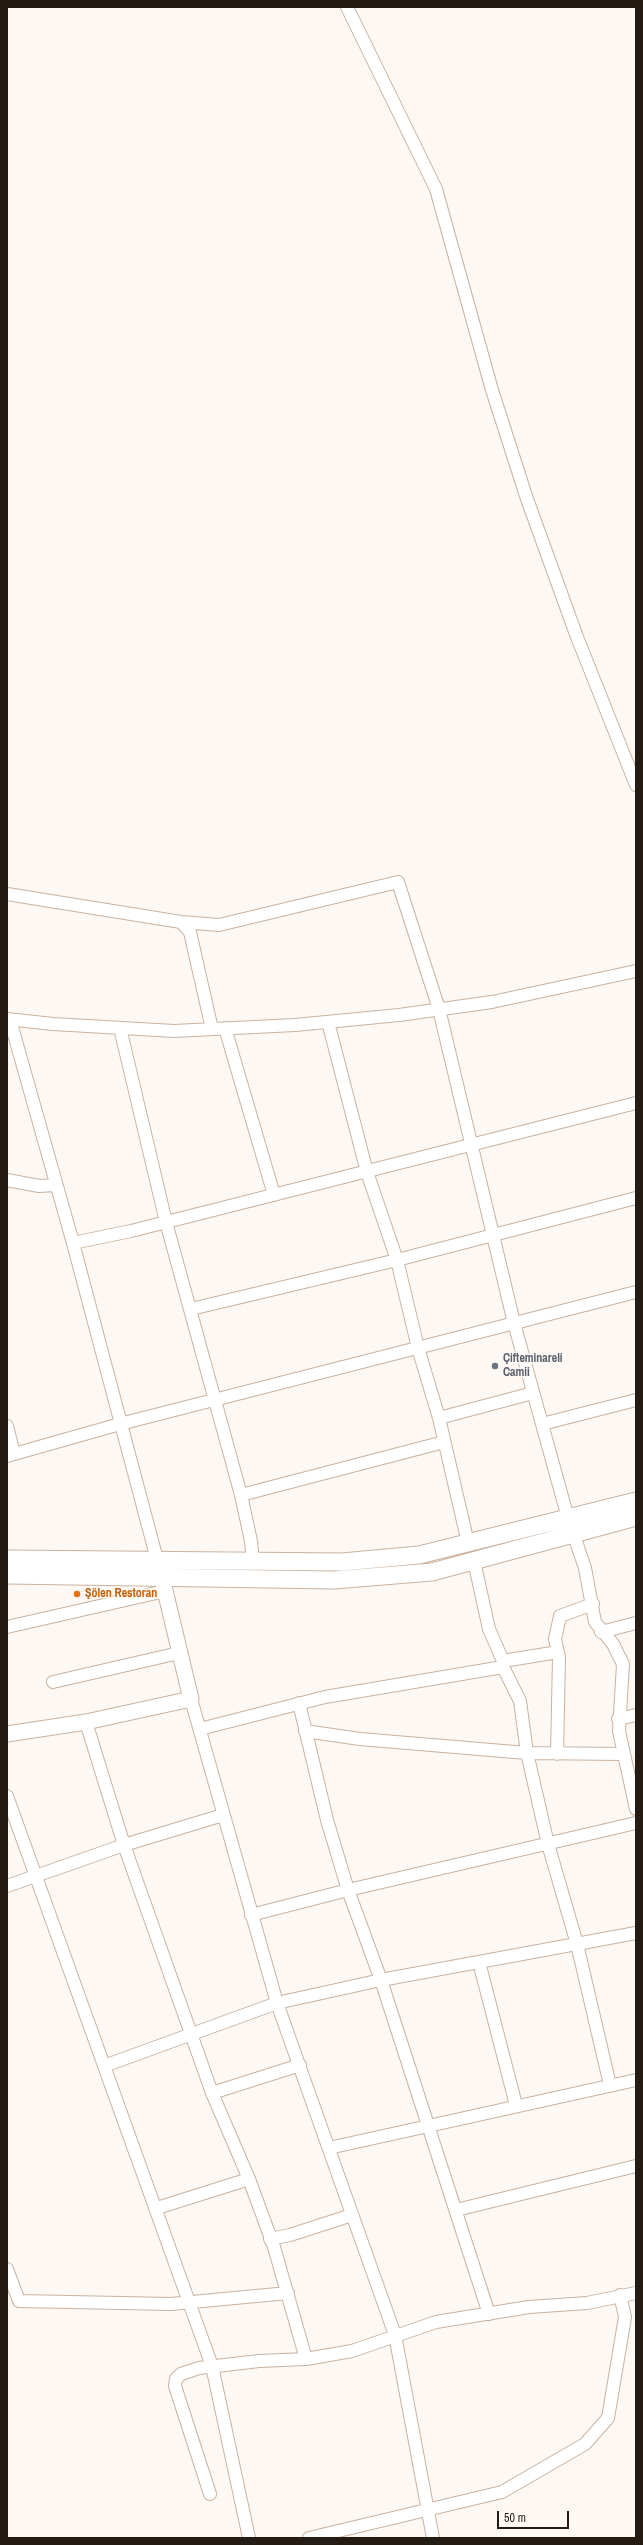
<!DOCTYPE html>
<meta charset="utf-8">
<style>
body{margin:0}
#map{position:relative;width:643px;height:2545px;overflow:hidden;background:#fdf8f4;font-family:"Archivo Narrow",sans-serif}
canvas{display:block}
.frame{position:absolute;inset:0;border:8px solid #241b14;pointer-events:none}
.scale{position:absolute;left:497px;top:2511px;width:72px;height:18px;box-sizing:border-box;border:2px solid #241b14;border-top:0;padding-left:5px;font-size:12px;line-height:14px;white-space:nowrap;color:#241b14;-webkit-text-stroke:3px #fdf8f4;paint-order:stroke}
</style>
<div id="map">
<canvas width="643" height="2545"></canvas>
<div class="frame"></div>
<div class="scale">50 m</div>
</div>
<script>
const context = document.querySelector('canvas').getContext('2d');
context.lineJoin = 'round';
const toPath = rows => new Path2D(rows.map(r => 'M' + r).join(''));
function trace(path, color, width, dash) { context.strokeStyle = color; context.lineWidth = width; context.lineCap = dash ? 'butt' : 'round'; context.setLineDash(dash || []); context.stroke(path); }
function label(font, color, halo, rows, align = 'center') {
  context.font = font + ' "Archivo Narrow",sans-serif'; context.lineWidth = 3; context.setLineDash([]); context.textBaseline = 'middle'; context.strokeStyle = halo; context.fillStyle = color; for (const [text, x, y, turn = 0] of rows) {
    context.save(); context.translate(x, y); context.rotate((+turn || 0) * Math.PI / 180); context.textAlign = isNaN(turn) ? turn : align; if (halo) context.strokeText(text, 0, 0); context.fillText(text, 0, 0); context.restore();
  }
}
const minor = toPath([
 [347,7,436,189,492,390,527,499,577,637,636,785],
 [7,894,181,922,219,925,398,882,439,1009,514,1323,568,1518,585,1568,595,1622,613,1644,623,1664,619,1731,636,1809],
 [181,922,190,932,212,1029],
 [7,1019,53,1024,174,1031,295,1025,399,1015,492,1002,636,971],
 [10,1020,73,1243,159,1567],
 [328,1022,367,1172,397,1260,418,1348,439,1418,468,1543],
 [120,1028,166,1222,241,1495,251,1541,253,1562],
 [225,1028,274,1195],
 [7,1180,39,1186,55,1185],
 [73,1243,131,1231,636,1103],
 [191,1309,397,1260,636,1198],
 [439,1418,533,1393],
 [542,1424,636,1400],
 [7,1426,14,1454],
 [7,1456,120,1424,636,1292],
 [241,1495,444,1442],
 [474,1561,489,1629,503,1661,503,1667,520,1701,527,1753,548,1844,577,1944,610,2085],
 [7,1627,165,1591],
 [601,1632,636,1623],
 [503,1661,558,1652],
 [53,1682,179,1653],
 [191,1699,277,2003,395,2335,433,2538],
 [299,1703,327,1820,348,1890,381,1980,489,2314],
 [618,1719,636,1715],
 [86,1722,124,1845,212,2093,249,2179,274,2247,306,2359],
 [200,1729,325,1697,503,1667],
 [305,1731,360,1739,527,1753,622,1754],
 [557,1754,559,1657,555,1639,560,1616,593,1604],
 [7,1796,212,2366,249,2538],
 [7,1886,124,1845,223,1815],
 [251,1915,348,1890,636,1823],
 [479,1962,516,2105],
 [104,2066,277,2003,381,1980,636,1933],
 [212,2093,300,2065],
 [329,2148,636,2080],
 [157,2208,249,2179],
 [456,2210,636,2166],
 [270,2239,290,2235,352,2215],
 [7,2269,19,2301,171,2304,288,2293],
 [210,2494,175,2386,176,2379,181,2374,199,2368,259,2361,306,2359,352,2351,436,2322,529,2307,587,2303,636,2293],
 [309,2538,502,2492,585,2444,608,2418,625,2317,620,2295]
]);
const tertiary = toPath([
 [7,1734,86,1722,191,1699,162,1578]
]);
const secondary = toPath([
 [7,1559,342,1562,419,1555,636,1501],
 [7,1575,334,1580,432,1572,636,1517]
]);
const markers = [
 [495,1366,4,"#6b7280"],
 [77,1594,4,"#e8710a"]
];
const worshipNames = [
 ["Çifteminareli",503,1359],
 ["Camii",503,1373]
];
const foodNames = [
 ["Şölen Restoran",85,1594]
];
trace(minor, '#cab29f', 14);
trace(tertiary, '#cab29f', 17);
trace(secondary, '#cab29f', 19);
trace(minor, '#fff', 12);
trace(tertiary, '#fff', 15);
trace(secondary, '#fff', 17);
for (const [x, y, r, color] of markers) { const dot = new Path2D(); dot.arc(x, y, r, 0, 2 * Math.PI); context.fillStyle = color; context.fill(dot); trace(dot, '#fdf8f4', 1.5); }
label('bold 12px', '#5b616d', '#fdf8f4', worshipNames, 'left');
label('bold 12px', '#c56008', '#fdf8f4', foodNames, 'left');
</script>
